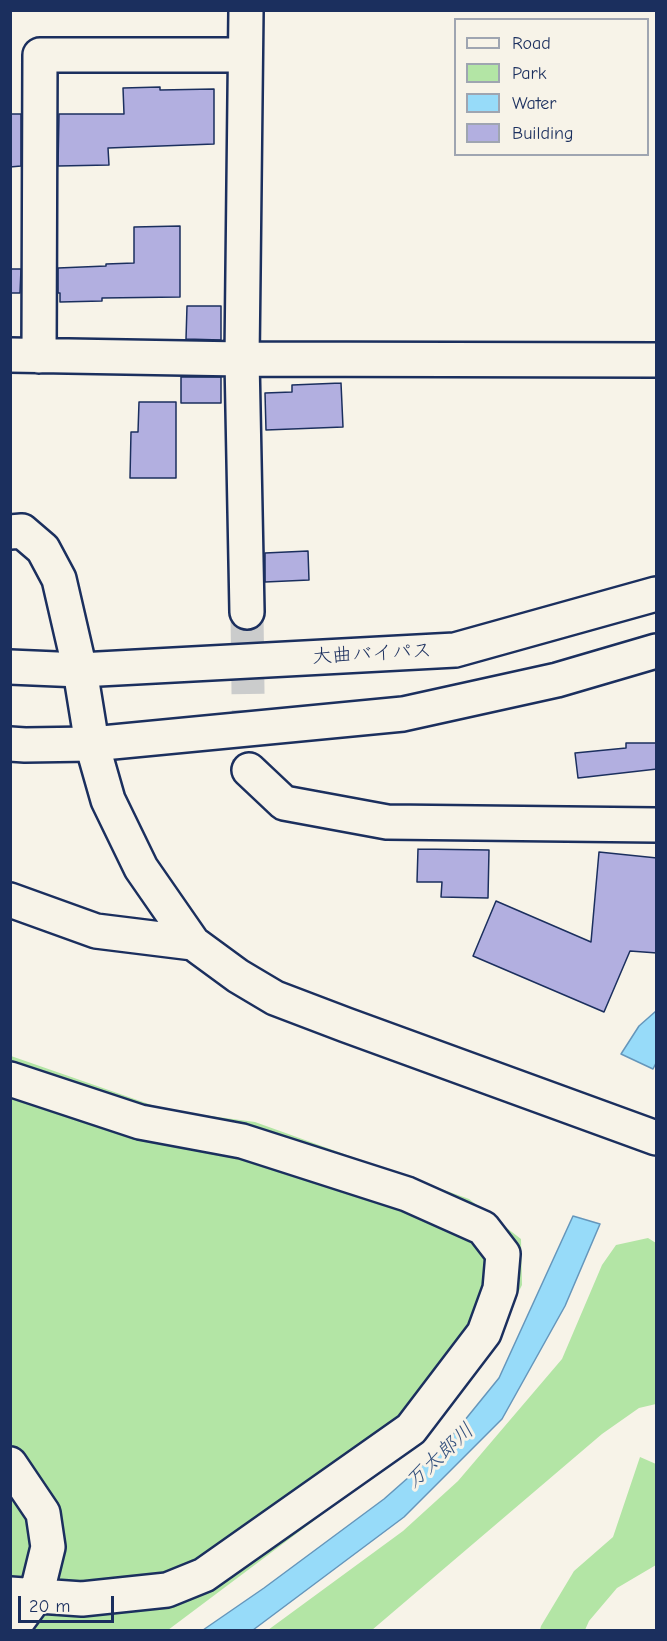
<!DOCTYPE html>
<meta charset="utf-8">
<style>
body{margin:0}
#map{position:relative;width:667px;height:1641px;overflow:hidden;background:#f7f3e8;font-family:"Comic Neue",sans-serif}
canvas{display:block}
.frame{position:absolute;inset:0;border:12px solid #1b2f5e;pointer-events:none}
.legend{position:absolute;left:454px;top:18px;width:195px;height:138px;box-sizing:border-box;background:#f7f3e8;border:2px solid #9fa5b1;margin:0;padding:8px 10px;list-style:none;font-size:18px;color:#1b2f5e}
.legend li{display:flex;align-items:center;gap:12px;height:30px}
.legend b{width:30px;border:2px solid #9fa5b1}
.scale{position:absolute;left:18px;top:1596px;width:96px;height:27px;box-sizing:border-box;border:3px solid #1b2f5e;border-top:0;padding-left:8px;font-size:18px;line-height:21px;white-space:nowrap;color:#1b2f5e;-webkit-text-stroke:4px #f7f3e8;paint-order:stroke}
</style>
<div id="map">
<canvas width="667" height="1641"></canvas>
<div class="frame"></div>
<ul class="legend">
<li><b style="height:8px;background:#f7f3e8"></b>Road</li>
<li><b style="height:16px;background:#b3e5a5"></b>Park</li>
<li><b style="height:16px;background:#97dbf9"></b>Water</li>
<li><b style="height:16px;background:#b2afe0"></b>Building</li>
</ul>
<div class="scale">20 m</div>
</div>
<script>
const context = document.querySelector('canvas').getContext('2d');
context.lineJoin = 'round';
function paint(path, color) { context.fillStyle = color; context.fill(path, 'evenodd'); }
const toPath = rows => new Path2D(rows.map(r => 'M' + r).join(''));
function trace(path, color, width, dash) { context.strokeStyle = color; context.lineWidth = width; context.lineCap = dash ? 'butt' : 'round'; context.setLineDash(dash || []); context.stroke(path); }
function label(font, color, halo, rows, align = 'center') {
  context.font = font + ' "Comic Neue","Klee One",sans-serif'; context.lineWidth = 6; context.setLineDash([]); context.textBaseline = 'middle'; context.strokeStyle = halo; context.fillStyle = color; for (const [text, x, y, turn = 0] of rows) {
    context.save(); context.translate(x, y); context.rotate((+turn || 0) * Math.PI / 180); context.textAlign = isNaN(turn) ? turn : align; if (halo) context.strokeText(text, 0, 0); context.fillText(text, 0, 0); context.restore();
  }
}
const green = toPath([
 [11,1056,166,1110,255,1122,469,1199,521,1239,522,1285,485,1359,412,1447,168,1630,11,1630],
 [648,1238,656,1243,656,1404,639,1408,602,1434,372,1630,268,1630,403,1531,458,1481,562,1359,602,1265,616,1245],
 [640,1457,656,1464,656,1565,617,1588,589,1621,585,1630,540,1630,541,1626,574,1571,613,1537]
]);
const water = toPath([
 [656,1011,656,1063,653,1069,621,1054,639,1026,656,1011],
 [573,1216,600,1224,565,1306,502,1419,404,1517,253,1630,203,1630,264,1588,384,1499,443,1447,499,1378,573,1216]
]);
const building = toPath([
 [160,87,160,90,214,89,214,144,108,148,109,165,58,166,59,114,124,114,123,88,160,87],
 [10,114,21,114,21,166,10,167,10,114],
 [180,226,180,297,102,298,102,301,60,302,60,293,58,293,58,268,106,266,106,264,134,263,134,227,180,226],
 [10,269,21,269,20,293,10,293,10,269],
 [187,306,221,306,221,340,186,339,187,306],
 [181,377,221,377,221,403,181,403,181,377],
 [341,383,343,427,266,430,265,393,292,392,292,385,341,383],
 [139,402,176,402,176,478,130,478,131,432,138,432,139,402],
 [308,551,309,580,265,582,265,553,308,551],
 [626,743,657,743,657,769,578,778,575,753,626,748,626,743],
 [418,849,489,850,488,898,441,897,442,882,417,882,418,849],
 [599,852,657,858,657,953,630,951,604,1012,473,956,496,901,591,942,599,852]
]);
const minorTunnel = toPath([
 [247,612,249,770]
]);
const minor = toPath([
 [246,10,242,359,247,612],
 [10,355,242,359,656,360],
 [39,356,40,55,245,55],
 [10,532,22,531,43,549,59,579,80,670,92,744,108,800,141,868,193,943,238,976,275,998,346,1025,656,1138],
 [249,770,284,803,387,822,656,825],
 [10,900,96,931,193,943],
 [10,1079,140,1122,242,1141,407,1194,483,1228,503,1254,500,1289,484,1333,411,1429,204,1575,167,1590,82,1599,10,1594],
 [10,1464,43,1513,48,1547,36,1596,11,1630]
]);
const highway = toPath([
 [10,667,80,670,455,650,656,594],
 [10,744,25,745,92,744,403,714,557,680,656,651]
]);
const streetNames = [
 ["大曲バイパス",372,654,-3]
];
const waterNames = [
 ["万太郎川",440,1456,-43]
];
paint(green, '#b3e5a5');
paint(water, '#97dbf9');
trace(water, '#6596bb', 1.5);
paint(building, '#b2afe0');
trace(building, '#1b2f5e', 1.5);
trace(minorTunnel, '#cbcccc', 33, [33, 16]);
trace(minor, '#1b2f5e', 38);
trace(highway, '#1b2f5e', 38);
trace(minor, '#f7f3e8', 33);
trace(highway, '#f7f3e8', 33);
label('20px', '#1b2f5e', '#f7f3e8', streetNames);
label('italic 21px', '#34517d', '#f7f3e8', waterNames);
</script>
